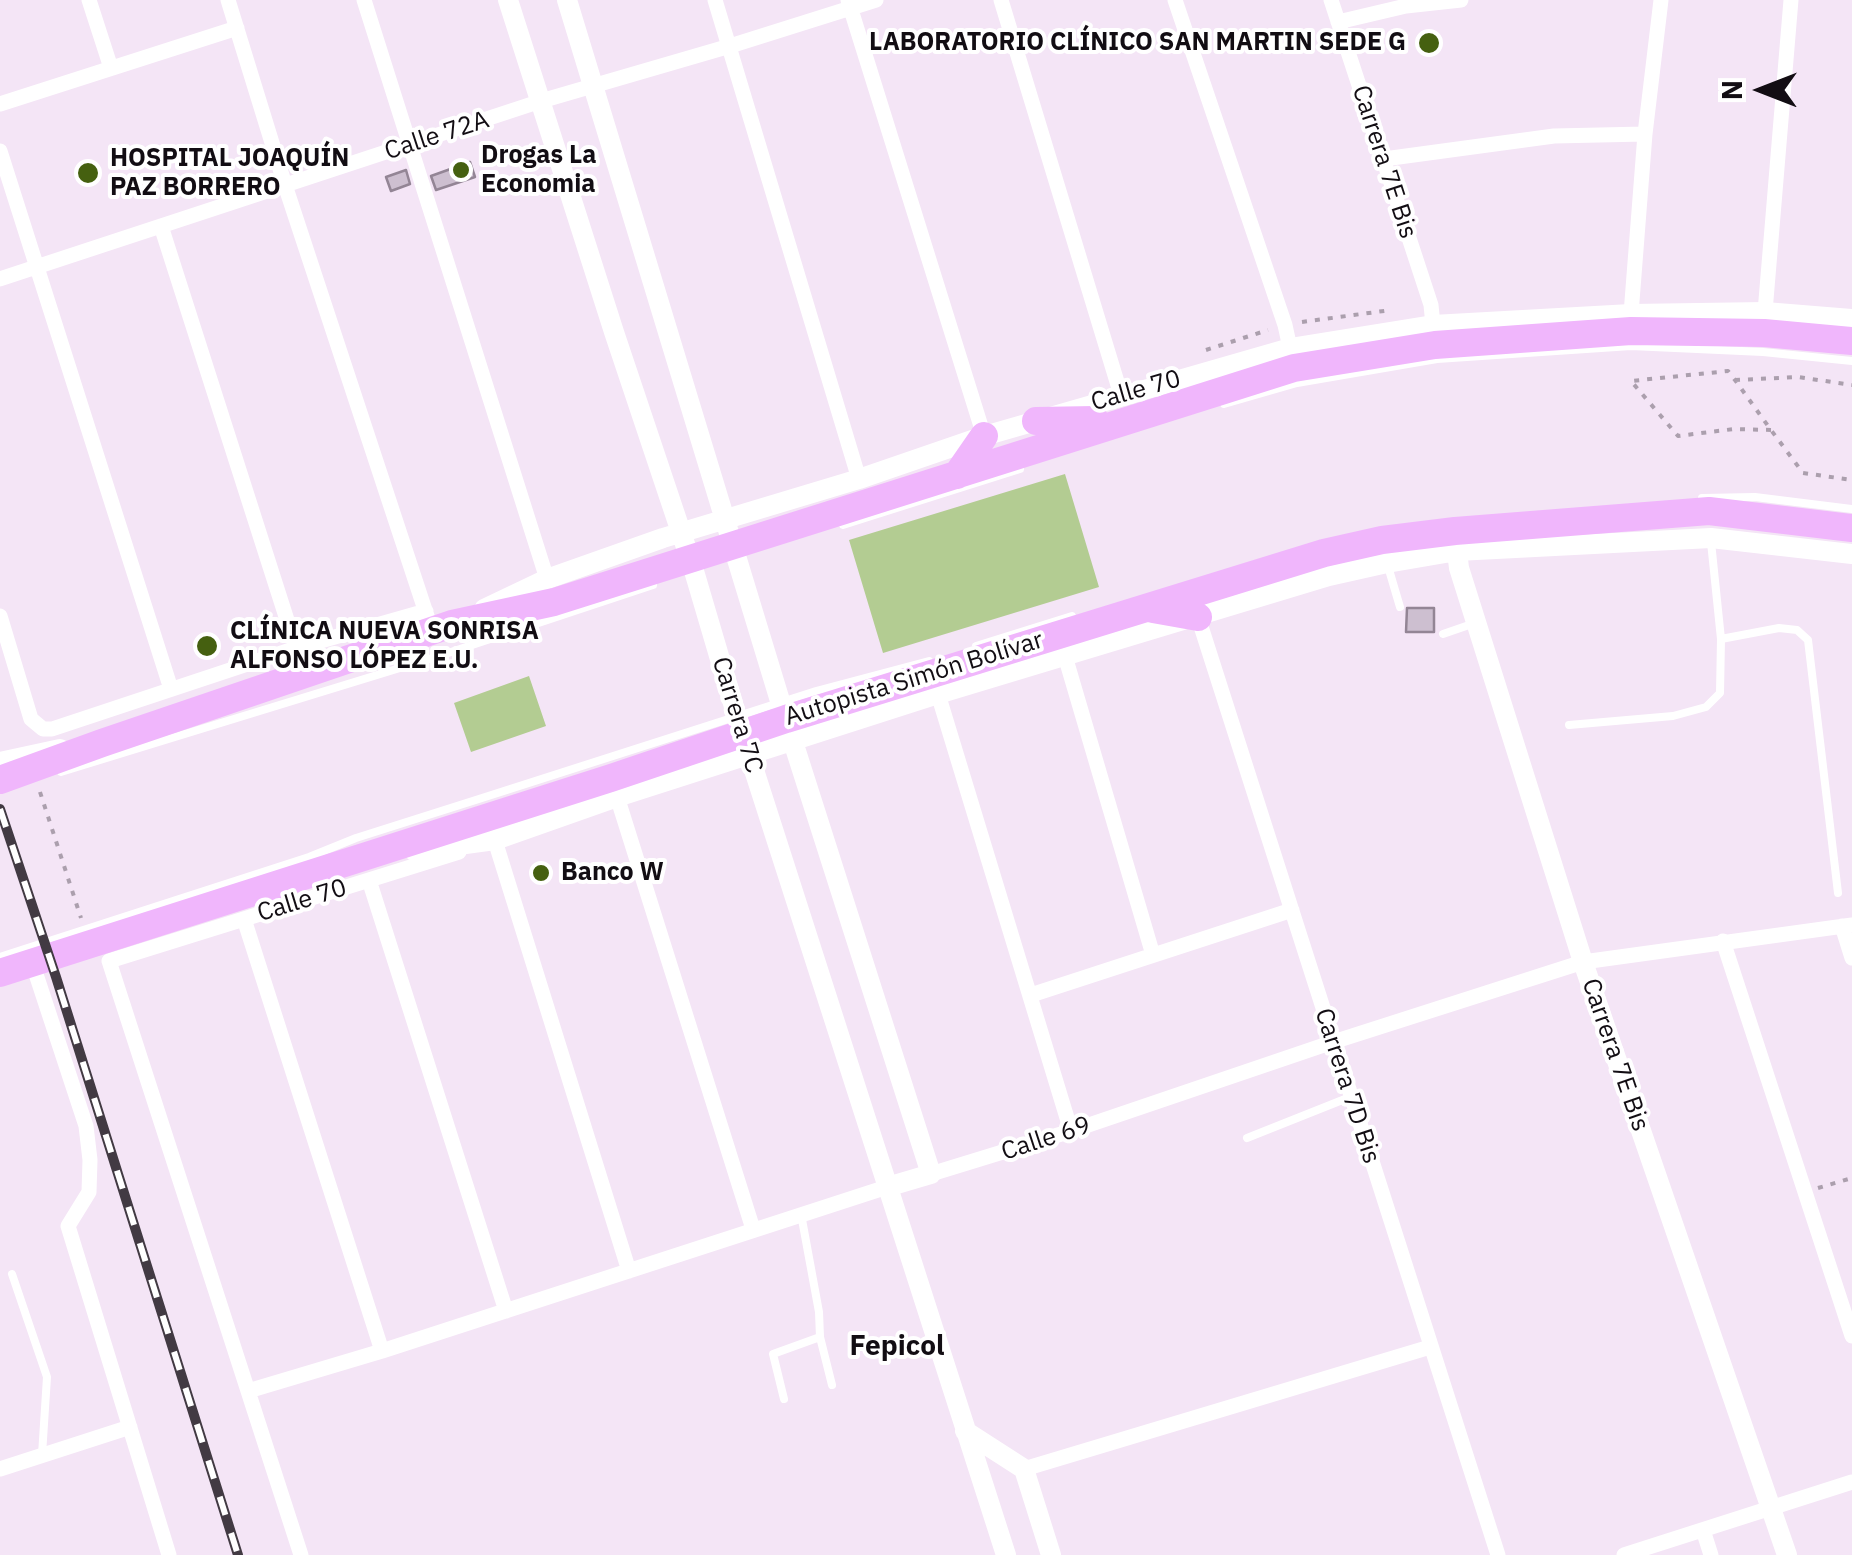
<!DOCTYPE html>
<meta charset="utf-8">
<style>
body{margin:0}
#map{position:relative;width:1852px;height:1555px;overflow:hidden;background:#f4e5f6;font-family:"IBM Plex Sans",sans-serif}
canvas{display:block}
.north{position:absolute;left:1712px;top:40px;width:100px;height:100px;-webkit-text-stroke:8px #fff;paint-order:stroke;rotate:270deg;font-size:28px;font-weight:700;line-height:40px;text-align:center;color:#120d13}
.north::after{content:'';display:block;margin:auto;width:35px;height:45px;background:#120d13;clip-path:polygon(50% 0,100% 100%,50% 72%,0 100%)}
</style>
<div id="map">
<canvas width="1852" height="1555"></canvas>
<div class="north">N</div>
</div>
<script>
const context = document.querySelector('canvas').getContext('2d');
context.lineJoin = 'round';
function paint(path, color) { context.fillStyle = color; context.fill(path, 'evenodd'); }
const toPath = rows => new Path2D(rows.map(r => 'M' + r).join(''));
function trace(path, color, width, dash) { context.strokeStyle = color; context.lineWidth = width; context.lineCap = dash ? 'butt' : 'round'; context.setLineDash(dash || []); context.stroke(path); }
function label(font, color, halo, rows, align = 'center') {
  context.font = font + ' "IBM Plex Sans",sans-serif'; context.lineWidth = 8; context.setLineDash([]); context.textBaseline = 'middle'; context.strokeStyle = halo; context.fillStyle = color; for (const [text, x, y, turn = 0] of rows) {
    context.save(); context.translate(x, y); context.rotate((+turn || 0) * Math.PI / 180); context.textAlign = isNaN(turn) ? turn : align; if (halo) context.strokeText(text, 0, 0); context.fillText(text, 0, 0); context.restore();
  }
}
const green = toPath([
 [1065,474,1099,587,883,653,849,540],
 [529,676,546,726,471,752,454,703]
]);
const building = toPath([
 [470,162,475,177,436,190,431,176,470,162],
 [406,170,410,184,391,191,386,177,406,170],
 [1407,608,1434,608,1434,632,1406,632,1407,608]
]);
const path = toPath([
 [1302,322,1391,310],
 [1206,350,1268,330],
 [1735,380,1798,377,1852,385],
 [1771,430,1734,429,1678,436,1631,381,1728,371,1735,380,1771,430,1803,473,1852,480],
 [40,792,81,918],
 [1818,1188,1852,1178]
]);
const service = toPath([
 [1224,404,1297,383,1437,359,1631,346,1763,352,1852,361],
 [1702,498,1755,497,1852,509],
 [843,525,1020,469],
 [1387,563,1400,607],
 [1443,634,1472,624],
 [1721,639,1779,628,1797,630,1808,640,1838,893],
 [976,646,1072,616],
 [1569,725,1673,716,1706,707,1720,693,1721,639,1711,542],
 [61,772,439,656,653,585],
 [0,957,309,857,356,838,482,798,816,691,929,661],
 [1247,1138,1350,1097],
 [801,1214,819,1312,820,1337,832,1385],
 [12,1274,47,1377,42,1455],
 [784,1399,773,1354,820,1337]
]);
const minor = toPath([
 [89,0,111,68],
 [228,0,285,185,432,631],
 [364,0,547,579],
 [715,0,859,479],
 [848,0,984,436],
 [1001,0,1121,395],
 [1175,0,1285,325,1290,348],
 [1331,0,1431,305,1433,325],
 [1338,22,1406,6,1461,0],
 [0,104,237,28],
 [0,151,171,689],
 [1384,159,1554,136,1645,134],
 [161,226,296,648],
 [0,279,541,101,730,46,876,0],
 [1765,312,1791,0],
 [1631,314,1645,134,1661,0],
 [0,616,31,719,43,729,52,729,296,648,426,611],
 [1198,617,1498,1555],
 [1065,656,1153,955],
 [938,694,1071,1131],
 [614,787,753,1229],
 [492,831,629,1271],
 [369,880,506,1311],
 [244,919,382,1351],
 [1842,926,1852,958],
 [1723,941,1852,1336],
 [32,962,86,1126,90,1160,89,1192,68,1226,169,1555],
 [1031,995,1292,910],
 [931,1174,1071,1131,1333,1042,1583,962,1852,925],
 [248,1391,382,1351,887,1187],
 [0,1469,130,1427],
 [1024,1469,1430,1347],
 [1703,1530,1711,1555],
 [301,1555,109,961,459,852],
 [1624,1555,1852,1482]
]);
const tertiary = toPath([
 [508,0,614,332,694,571,737,717,1006,1555],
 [567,0,781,704,931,1174,887,1187],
 [1457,551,1459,568,1583,962,1787,1555],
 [484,609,547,579,663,538,859,479,984,436,1290,348,1433,325,1631,314,1765,312,1852,319],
 [0,762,60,749],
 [414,851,495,840,617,797,938,694,1329,576,1387,563,1457,551,1711,538,1852,554],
 [965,1431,1024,1469,1051,1555]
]);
const trunk = toPath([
 [1036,421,1095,420],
 [957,475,984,436],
 [1153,609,1198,617],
 [0,780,102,743,452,624,554,602,1294,368,1435,345,1631,331,1764,333,1852,341],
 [0,973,611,778,786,719,1324,553,1382,540,1455,531,1709,511,1852,528]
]);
const rail = toPath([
 [0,809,56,977,238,1555]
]);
const markers = [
 [1429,43,12,"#456010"],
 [461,170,10,"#456010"],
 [88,173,12,"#456010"],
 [207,646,12,"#456010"],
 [541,873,10,"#456010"]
];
const poiNames = [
 ["LABORATORIO CLÍNICO SAN MARTIN SEDE G",1406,43,"right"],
 ["Drogas La",481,156],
 ["Economia",481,185],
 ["HOSPITAL JOAQUÍN",110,159],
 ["PAZ BORRERO",110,188],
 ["CLÍNICA NUEVA SONRISA",230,632],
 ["ALFONSO LÓPEZ E.U.",230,661],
 ["Banco W",561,873]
];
const streetNames = [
 ["Calle 72A",437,136,-18],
 ["Carrera 7E Bis",1384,162,72],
 ["Calle 70",1136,391,-16],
 ["Autopista Simón Bolívar",914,679,-17],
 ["Carrera 7C",737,715,73],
 ["Calle 70",302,901,-17],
 ["Carrera 7E Bis",1615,1055,71],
 ["Carrera 7D Bis",1347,1086,72],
 ["Calle 69",1046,1139,-18]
];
const neighbourhoodNames = [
 ["Fepicol",897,1347]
];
paint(green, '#b3cc92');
paint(building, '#cdbfd0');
trace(building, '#938595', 2.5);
trace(path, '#ab9fad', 4, [5, 8]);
trace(service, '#fff', 8);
trace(minor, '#fff', 15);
trace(tertiary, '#fff', 20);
trace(trunk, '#f0b6fc', 28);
trace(rail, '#423a43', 10);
trace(rail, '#fff', 6, [19]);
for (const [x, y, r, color] of markers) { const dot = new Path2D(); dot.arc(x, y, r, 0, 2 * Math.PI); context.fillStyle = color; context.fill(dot); trace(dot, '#fff', 4); }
label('bold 25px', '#120d13', '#fff', poiNames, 'left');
label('25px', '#120d13', '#fff', streetNames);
label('bold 28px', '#120d13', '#fff', neighbourhoodNames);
</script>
